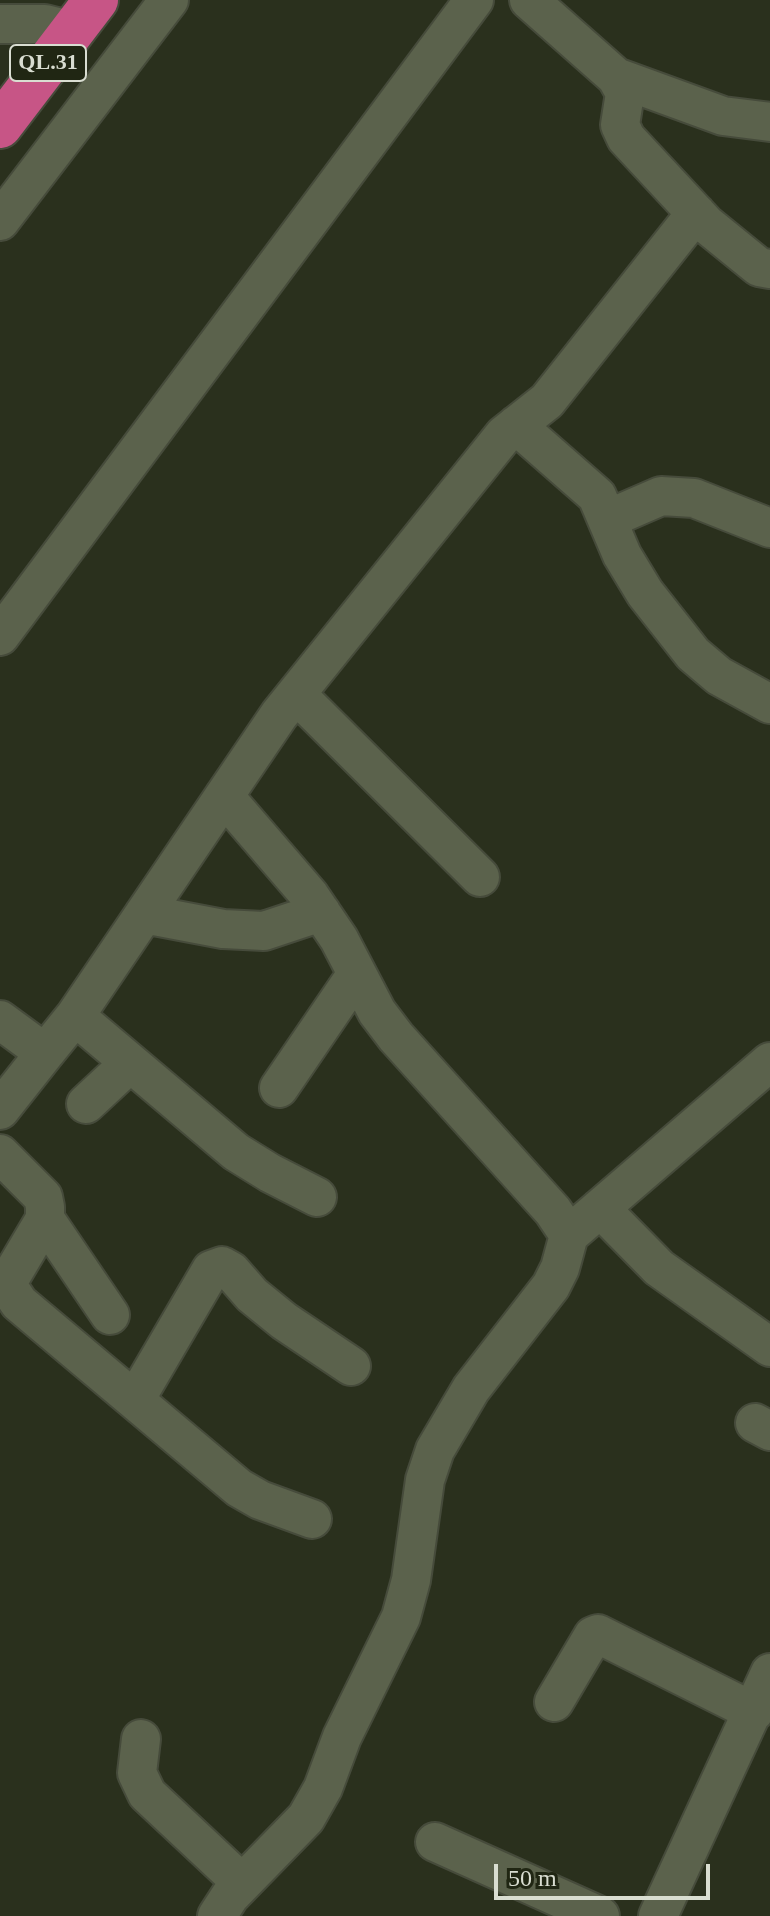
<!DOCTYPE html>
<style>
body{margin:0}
#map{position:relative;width:770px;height:1916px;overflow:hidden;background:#2a301d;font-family:"Times New Roman",serif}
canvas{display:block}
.scale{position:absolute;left:494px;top:1864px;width:216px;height:36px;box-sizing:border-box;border:4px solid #d9ddd1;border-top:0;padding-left:10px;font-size:24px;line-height:28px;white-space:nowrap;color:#d9ddd1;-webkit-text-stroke:6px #202613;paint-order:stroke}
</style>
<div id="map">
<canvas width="770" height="1916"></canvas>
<div class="scale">50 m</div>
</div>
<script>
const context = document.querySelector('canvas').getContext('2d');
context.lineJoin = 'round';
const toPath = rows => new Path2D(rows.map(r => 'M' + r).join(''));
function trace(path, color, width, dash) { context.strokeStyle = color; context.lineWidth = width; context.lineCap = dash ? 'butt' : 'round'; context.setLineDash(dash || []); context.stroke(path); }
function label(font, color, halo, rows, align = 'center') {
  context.font = font + ' "Times New Roman",serif'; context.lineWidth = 7; context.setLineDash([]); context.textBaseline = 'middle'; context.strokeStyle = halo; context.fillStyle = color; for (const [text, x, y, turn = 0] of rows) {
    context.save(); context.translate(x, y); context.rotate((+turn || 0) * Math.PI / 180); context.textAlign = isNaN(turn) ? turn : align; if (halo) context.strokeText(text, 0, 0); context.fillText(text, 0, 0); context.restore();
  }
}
const minor = toPath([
 [529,0,616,77,625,93,620,125,626,138,706,224,759,267,770,269],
 [0,24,45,24,73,31],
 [616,77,723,116,770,122],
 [0,221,169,0],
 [516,425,597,496,622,555,645,593,693,654,719,676,770,704],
 [608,519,661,496,694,498,770,528],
 [0,636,474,0],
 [296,694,480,877],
 [144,914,223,929,264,931,321,912],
 [75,1016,236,1152,270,1173,317,1197],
 [0,1020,45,1053,0,1110],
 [45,1053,75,1016,279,715,504,435,547,401,696,213],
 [279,1088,356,975],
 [86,1104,130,1063],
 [0,1154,43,1197,45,1207,45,1219,10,1278,9,1288,19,1303,239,1488,260,1500,312,1519],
 [600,1208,659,1268,770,1347],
 [45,1219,110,1315],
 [569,1235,770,1062],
 [135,1400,211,1270,222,1266,231,1271,252,1295,284,1321,351,1366],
 [755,1423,770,1431],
 [554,1702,593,1636,598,1634,754,1712],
 [141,1739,137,1773,147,1794,242,1883],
 [435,1842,600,1916],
 [217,1916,230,1896,306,1818,323,1788,342,1737,401,1617,411,1580,425,1480,435,1450,471,1389,551,1286,560,1268,569,1235,553,1211,396,1037,377,1012,339,939,310,896,224,796],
 [658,1916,770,1673]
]);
const highway = toPath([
 [0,126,96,0]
]);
const shields = [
 [48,63,76]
];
const shieldNames = [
 ["QL.31",48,63]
];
trace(minor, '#464b3b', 42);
trace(highway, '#464b3b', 48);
trace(minor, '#5b624c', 38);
trace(highway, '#c75586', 44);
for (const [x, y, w] of shields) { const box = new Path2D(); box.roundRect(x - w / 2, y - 18, w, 36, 6); context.fillStyle = '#202613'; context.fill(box); trace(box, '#d9ddd1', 2); }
label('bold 22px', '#d9ddd1', null, shieldNames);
</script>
